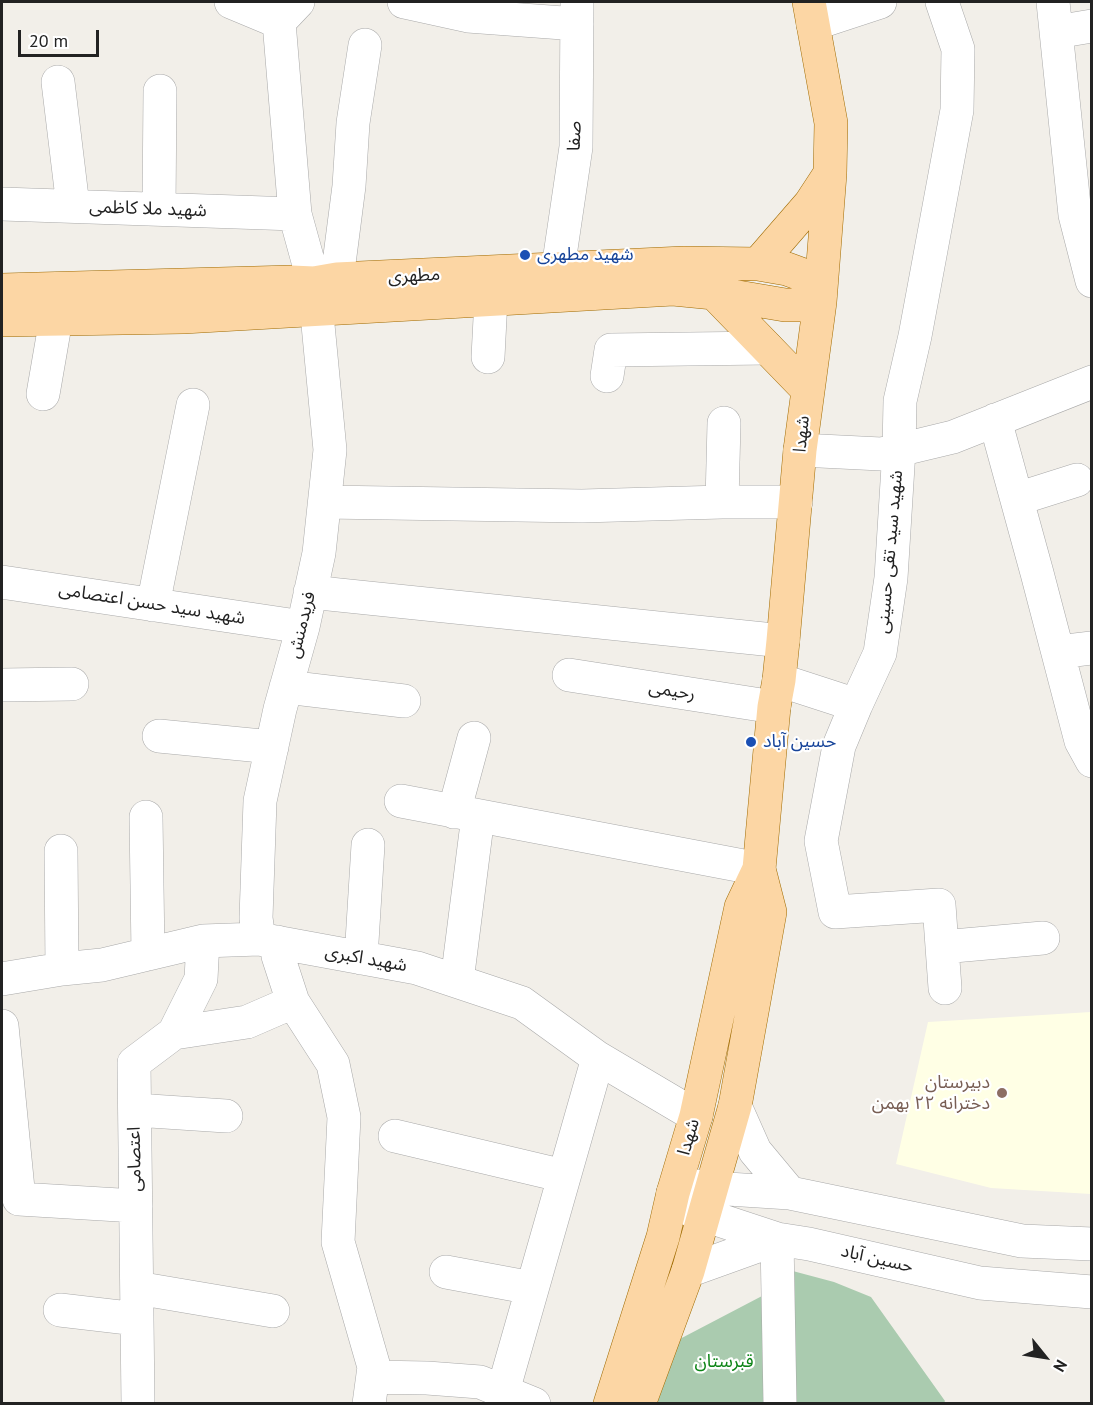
<!DOCTYPE html>
<meta charset="utf-8">
<style>
body{margin:0}
#map{position:relative;width:1093px;height:1405px;overflow:hidden;background:#f2efe9;font-family:"PT Sans",sans-serif}
canvas{display:block}
.frame{position:absolute;inset:0;border:3px solid #222;pointer-events:none}
.north{position:absolute;left:1015px;top:1327px;width:60px;height:60px;-webkit-text-stroke:4px #fff;paint-order:stroke;rotate:120deg;font-size:16px;font-weight:700;line-height:24px;text-align:center;color:#222}
.north::after{content:'';display:block;margin:auto;width:21px;height:27px;background:#222;clip-path:polygon(50% 0,100% 100%,50% 72%,0 100%)}
.scale{position:absolute;left:18px;top:30px;width:81px;height:27px;box-sizing:border-box;border:3px solid #222;border-top:0;padding-left:8px;font-size:18px;line-height:21px;white-space:nowrap;color:#222;-webkit-text-stroke:4px #fff;paint-order:stroke}
</style>
<div id="map">
<canvas width="1093" height="1405"></canvas>
<div class="frame"></div>
<div class="north">N</div>
<div class="scale">20 m</div>
</div>
<script>
const context = document.querySelector('canvas').getContext('2d');
context.lineJoin = 'round';
function paint(path, color) { context.fillStyle = color; context.fill(path, 'evenodd'); }
const toPath = rows => new Path2D(rows.map(r => 'M' + r).join(''));
function trace(path, color, width, dash) { context.strokeStyle = color; context.lineWidth = width; context.lineCap = dash ? 'butt' : 'round'; context.setLineDash(dash || []); context.stroke(path); }
function label(font, color, halo, rows, align = 'center') {
  context.font = font + ' "PT Sans","Noto Sans Arabic",sans-serif'; context.lineWidth = 4.5; context.setLineDash([]); context.textBaseline = 'middle'; context.strokeStyle = halo; context.fillStyle = color; for (const [text, x, y, turn = 0] of rows) {
    context.save(); context.translate(x, y); context.rotate((+turn || 0) * Math.PI / 180); context.textAlign = isNaN(turn) ? turn : align; if (halo) context.strokeText(text, 0, 0); context.fillText(text, 0, 0); context.restore();
  }
}
const education = toPath([
 [1091,1012,1091,1194,991,1188,896,1164,928,1022]
]);
const cemetery = toPath([
 [789,1270,834,1282,871,1297,945,1401,944,1403,793,1403],
 [762,1296,770,1403,651,1404,676,1341]
]);
const minor = toPath([
 [231,2,279,22],
 [404,2,468,16,577,24],
 [942,2,958,49,957,110,915,336,900,401,899,450,891,578,880,653,856,705,839,746,821,841,835,912,939,905,945,988],
 [1053,2,1075,215,1092,281],
 [813,24,880,2],
 [1056,32,1092,26],
 [58,82,73,206],
 [2,204,295,214],
 [159,209,160,91],
 [558,269,576,147,577,2],
 [337,279,349,186,353,123,365,45],
 [488,357,491,299],
 [607,376,611,350,767,348],
 [43,394,56,319],
 [995,420,1037,573,1081,741,1092,761],
 [800,450,881,454,899,450,953,437,1092,382],
 [1017,499,1077,480],
 [325,502,582,506,722,502,796,502],
 [722,502,724,423],
 [2,582,303,627],
 [310,592,783,641],
 [153,605,193,405],
 [1058,652,1092,648],
 [569,675,774,707],
 [779,680,856,705],
 [2,685,72,684],
 [286,687,404,701],
 [159,736,272,747],
 [401,801,759,869],
 [454,812,474,738],
 [146,817,148,954],
 [61,851,62,969],
 [259,939,256,918,260,801,280,709,303,627,319,553,330,450,314,283,295,214,279,22,298,2],
 [277,942,278,956,293,1002,333,1064,344,1117,338,1242,374,1367,369,1404],
 [942,947,1043,938],
 [361,958,368,845],
 [2,979,62,969,102,965,203,941,259,939,417,968,522,1003,598,1058,696,1116],
 [457,981,478,816],
 [2,1026,19,1199,136,1206],
 [174,1033,247,1022,293,1002],
 [735,1106,755,1151,790,1193],
 [135,1110,226,1116],
 [395,1136,564,1176],
 [685,1187,699,1186,712,1188,790,1193,1022,1241,1092,1244],
 [673,1193,681,1203,692,1211,777,1239,809,1244,980,1283,1092,1292],
 [688,1271,777,1239,780,1404],
 [446,1272,532,1288],
 [137,1288,273,1311],
 [60,1310,137,1319],
 [373,1377,427,1378,480,1382,534,1404],
 [503,1391,598,1058],
 [138,1404,134,1063,174,1033,201,979,203,941]
]);
const major = toPath([
 [758,264,810,204,829,175],
 [2,290,291,282,314,283,337,279,684,263,758,264,787,269,806,276,821,287],
 [714,293,807,389],
 [2,320,183,317,673,289,714,293,785,305,803,305,820,302],
 [610,1404,663,1237,673,1193,696,1116,741,907,759,869,774,707,779,680,783,641,800,450,820,302,830,174,831,123,809,2],
 [639,1404,688,1271,735,1106,770,912,759,869]
]);
const markers = [
 [525,255,6,"#1a4fb4"],
 [751,742,6,"#1a4fb4"],
 [1002,1093,6,"#8d6e63"]
];
const streetNames = [
 ["صفا",575,136,-88],
 ["شهید ملا کاظمی",148,209,2],
 ["مطهری",414,276,-3],
 ["شهدا",802,434,-84],
 ["شهید سید تقی حسینی",890,552,-85],
 ["شهید سید حسن اعتصامی",152,604,9],
 ["فریدمنش",302,625,-76],
 ["رحیمی",672,691,9],
 ["شهید اکبری",366,959,10],
 ["شهدا",689,1137,-74],
 ["اعتصامی",135,1159,-91],
 ["حسین آباد",877,1259,13]
];
const transitNames = [
 ["شهید مطهری",537,255],
 ["حسین آباد",763,742]
];
const educationNames = [
 ["دبیرستان",990,1083],
 ["دخترانه ۲۲ بهمن",990,1104]
];
const parkNames = [
 ["قبرستان",724,1362]
];
paint(education, '#ffffe5');
paint(cemetery, '#aacbaf');
trace(minor, '#a9a9a9', 34);
trace(major, '#a06b00', 34);
trace(minor, '#fff', 33);
trace(major, '#fcd6a4', 33);
for (const [x, y, r, color] of markers) { const dot = new Path2D(); dot.arc(x, y, r, 0, 2 * Math.PI); context.fillStyle = color; context.fill(dot); trace(dot, '#fff', 2); }
label('18px', '#222', '#fff', streetNames);
label('18px', '#164399', '#fff', transitNames, 'left');
label('18px', '#785e54', '#fff', educationNames, 'right');
label('18px', '#0c8416', '#fff', parkNames);
</script>
